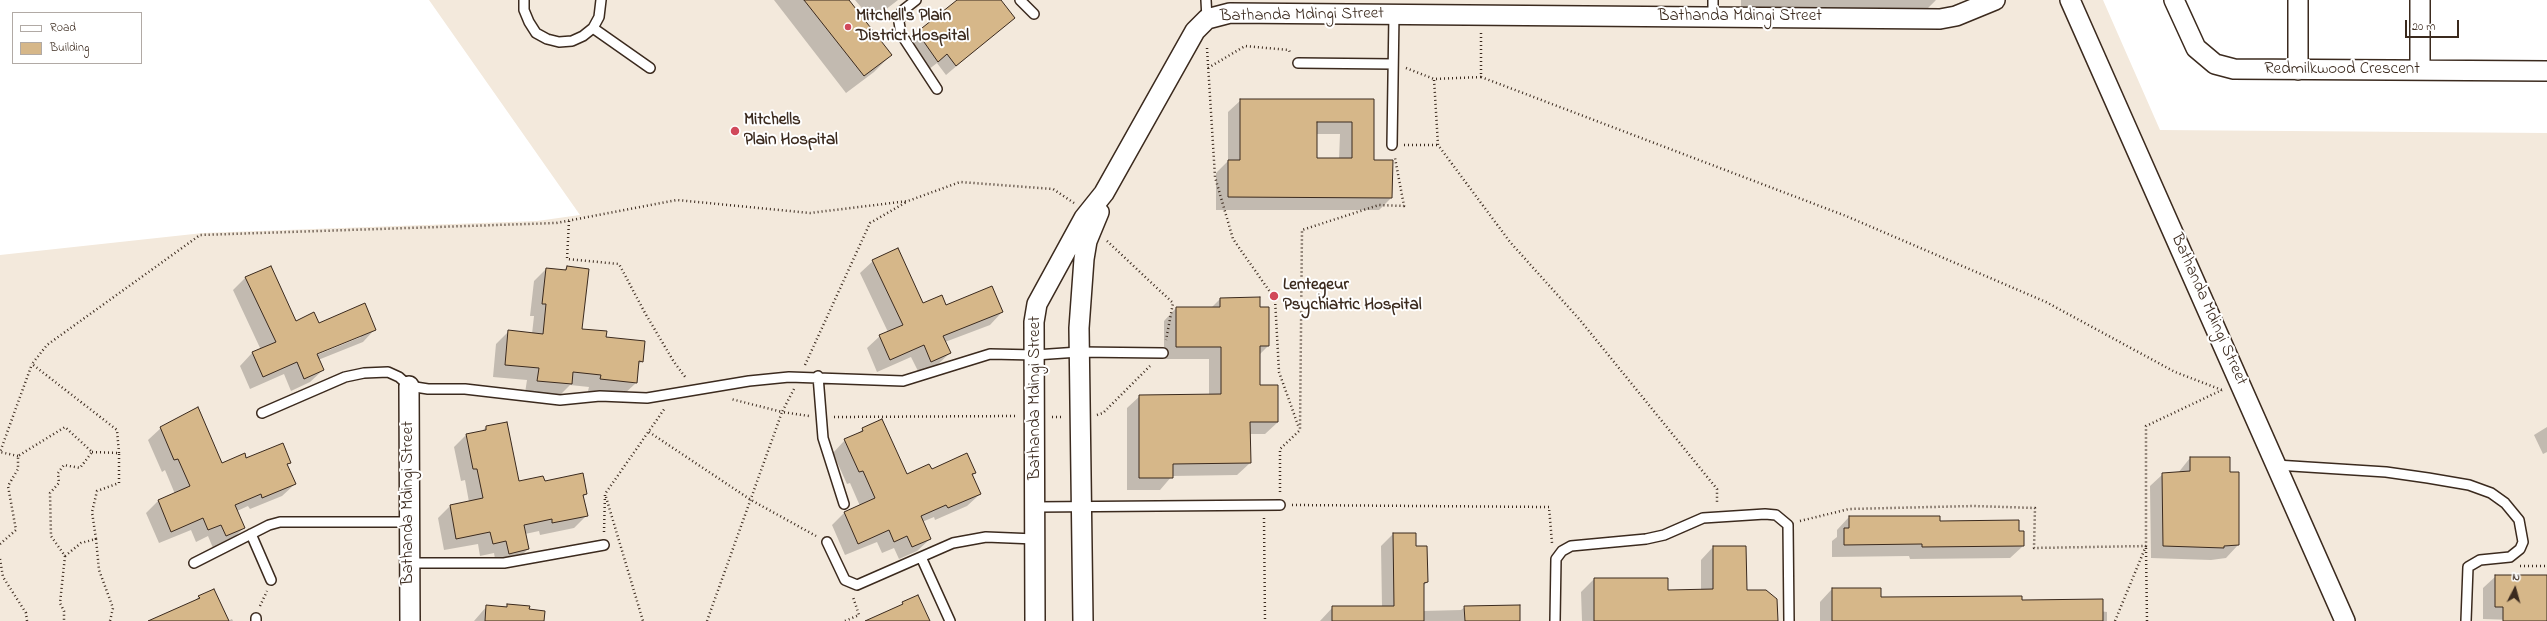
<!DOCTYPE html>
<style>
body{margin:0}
#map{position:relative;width:2547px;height:621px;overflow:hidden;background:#fff;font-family:"Indie Flower",sans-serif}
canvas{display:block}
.legend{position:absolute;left:12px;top:12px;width:130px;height:52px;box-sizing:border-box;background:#fff;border:1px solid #b1aaa5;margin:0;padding:5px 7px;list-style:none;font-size:12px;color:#3b2a1e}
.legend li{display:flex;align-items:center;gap:8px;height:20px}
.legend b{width:20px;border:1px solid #b1aaa5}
.north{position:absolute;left:2495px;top:569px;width:40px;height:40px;-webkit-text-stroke:3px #fff;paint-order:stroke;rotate:6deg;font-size:11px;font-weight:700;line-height:16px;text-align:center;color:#3b2a1e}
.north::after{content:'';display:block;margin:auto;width:14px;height:18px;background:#3b2a1e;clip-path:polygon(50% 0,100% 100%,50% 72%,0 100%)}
.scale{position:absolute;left:2405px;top:20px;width:54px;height:18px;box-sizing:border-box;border:2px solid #3b2a1e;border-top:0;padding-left:5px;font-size:12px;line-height:14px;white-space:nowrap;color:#3b2a1e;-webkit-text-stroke:3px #fff;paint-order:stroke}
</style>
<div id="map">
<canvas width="2547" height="621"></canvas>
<ul class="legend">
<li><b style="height:5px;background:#fff"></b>Road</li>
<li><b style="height:11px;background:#d6b789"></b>Building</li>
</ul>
<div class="north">N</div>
<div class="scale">20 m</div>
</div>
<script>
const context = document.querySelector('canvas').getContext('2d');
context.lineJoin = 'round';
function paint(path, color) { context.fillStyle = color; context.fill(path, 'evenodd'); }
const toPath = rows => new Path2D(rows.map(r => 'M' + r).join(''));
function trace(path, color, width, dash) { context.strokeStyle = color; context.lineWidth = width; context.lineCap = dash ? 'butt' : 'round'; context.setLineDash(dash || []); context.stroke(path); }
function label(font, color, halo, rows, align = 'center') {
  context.font = font + ' "Indie Flower",sans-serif'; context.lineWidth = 4; context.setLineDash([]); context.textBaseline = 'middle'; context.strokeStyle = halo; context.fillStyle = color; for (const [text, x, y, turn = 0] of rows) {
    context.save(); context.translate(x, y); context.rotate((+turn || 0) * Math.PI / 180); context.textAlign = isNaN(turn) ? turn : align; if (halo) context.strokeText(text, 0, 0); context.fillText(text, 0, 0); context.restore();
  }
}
const built = toPath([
 [429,0,2103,0,2160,130,2547,133,2547,621,0,621,0,255,203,233,537,221,580,215]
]);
const shadow = toPath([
 [774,0,848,0,891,55,874,72,846,93],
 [855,0,898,0,872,20],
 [958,0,999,0,1014,17,946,75,937,63,928,70,908,42],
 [1741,0,1936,0,1923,13,1741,12],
 [1241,100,1373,100,1373,161,1391,198,1379,210,1216,210,1216,173,1228,161,1228,112],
 [1316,134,1340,134,1339,159,1316,159],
 [873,261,922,304,1002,312,990,325,945,342,950,353,937,365,919,373,911,357,877,372,867,348,880,336,888,332,860,273],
 [567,267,581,330,605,337,642,361,638,365,636,383,623,395,588,391,589,387,570,385,558,397,525,393,527,380,493,377,496,344,509,331,532,334,534,316,530,316,534,281,546,269,564,270],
 [245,278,295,322,375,329,363,342,318,360,323,370,310,382,291,391,284,374,250,389,240,366,252,353,261,350,233,290],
 [361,335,361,337,312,357,312,355],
 [1220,299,1259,308,1268,346,1259,355,1259,386,1278,422,1265,434,1249,434,1250,463,1237,475,1172,476,1160,490,1127,490,1127,408,1140,396,1209,395,1209,359,1164,359,1164,321,1176,308,1211,308],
 [486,427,519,482,544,482,586,494,583,497,587,515,574,528,540,535,539,531,525,534,528,549,516,561,496,565,494,553,480,556,478,544,444,550,438,518,450,506,469,502,465,480,461,481,454,447,466,435,482,431],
 [2547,427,2547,452,2543,454,2534,435],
 [161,428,222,464,246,459,290,462,287,465,295,484,282,496,250,509,248,506,237,511,244,528,231,540,213,548,208,536,196,542,191,530,159,543,146,513,158,501,175,494,165,470,162,472,148,440],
 [863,429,906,475,931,470,975,473,972,476,980,494,967,506,935,520,934,517,922,522,930,539,917,551,899,559,894,548,882,553,877,542,845,555,832,525,844,513,860,506,850,483,847,484,833,453,845,440,856,435],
 [2190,458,2229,473,2238,473,2238,545,2226,558,2211,560,2151,558,2150,486,2163,474,2178,473],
 [1849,517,1939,522,2018,532,2023,546,2010,558,1910,559,1909,556,1832,557,1832,541,1837,537,1837,530],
 [1393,534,1415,547,1427,582,1423,586,1423,611,1461,610,1465,607,1519,621,1320,621,1333,607,1382,607,1381,546],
 [1713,547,1746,591,1777,621,1582,621,1581,592,1594,579,1667,579,1667,591,1701,591,1701,560],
 [2496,576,2547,576,2547,621,2483,619,2483,588],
 [1832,589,1880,598,2021,601,2107,612,2107,621,1820,621,1820,602],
 [199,596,228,621,232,619,233,621,160,621,193,603],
 [487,606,528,607,527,621,474,621]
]);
const building = toPath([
 [804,0,849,0,892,55,864,76,804,0],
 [957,0,1001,0,1015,18,956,66,947,54,938,62,917,32,957,0],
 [1240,99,1374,99,1374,160,1393,160,1392,198,1228,197,1228,160,1240,160,1240,99],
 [1317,122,1352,122,1352,158,1317,158,1317,122],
 [898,248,923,303,942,295,946,305,992,286,1003,312,943,336,951,353,931,362,924,345,890,360,879,335,903,325,872,260,898,248],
 [271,266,296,321,314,312,319,323,365,303,376,330,317,354,324,370,304,379,297,362,263,377,252,352,276,342,245,277,271,266],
 [567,266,589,269,582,329,607,331,606,337,645,341,643,362,639,361,637,383,600,379,601,375,573,372,572,384,537,381,539,368,505,365,508,330,543,334,546,304,542,304,546,268,566,270,567,266],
 [1260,297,1260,307,1269,307,1269,346,1260,346,1260,385,1278,385,1278,422,1250,422,1251,463,1173,464,1173,478,1139,478,1139,395,1221,394,1221,347,1176,347,1176,307,1220,307,1220,298,1260,297],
 [198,407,222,463,245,453,246,458,283,443,291,463,287,464,296,484,262,498,261,494,235,505,245,528,226,536,221,525,208,530,203,518,171,532,158,500,190,486,178,459,174,460,160,427,198,407],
 [882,419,907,474,929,464,932,469,967,453,976,473,972,474,981,494,948,508,946,505,921,516,931,539,912,547,907,536,894,542,889,530,858,544,844,512,875,498,863,471,859,472,844,439,863,431,862,428,882,419],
 [507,422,519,481,543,476,545,481,583,473,587,494,583,495,588,516,552,523,552,519,524,525,529,549,509,554,506,541,493,544,490,532,456,539,450,505,483,498,477,469,473,469,466,434,486,430,486,426,507,422],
 [2190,457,2230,457,2230,472,2239,472,2239,545,2224,546,2224,548,2163,546,2162,473,2190,471,2190,457],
 [1849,516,1940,516,1940,521,2019,520,2019,531,2024,531,2024,546,1922,547,1922,544,1844,545,1844,528,1849,528,1849,516],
 [1393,533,1416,533,1416,546,1427,546,1428,582,1424,583,1424,621,1332,621,1332,606,1394,606,1393,533],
 [1713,546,1746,546,1747,590,1766,590,1777,599,1778,621,1594,621,1594,578,1668,578,1668,590,1713,589,1713,546],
 [2495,575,2547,575,2547,621,2503,621,2503,607,2495,607,2495,575],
 [1832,588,1881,588,1881,597,2022,596,2022,600,2103,599,2103,621,1832,621,1832,588],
 [214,589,229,621,148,621,200,598,198,596,214,589],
 [918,595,930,621,865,621,903,604,902,602,918,595],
 [507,604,530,606,529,609,545,611,544,621,485,621,486,605,507,607,507,604],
 [1520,605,1520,621,1465,621,1464,606,1520,605]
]);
const path = toPath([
 [1481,33,1481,77,1846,216,2046,302,2175,372,2222,390],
 [1207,48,1215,177,1233,239,1275,299,1279,372,1299,428],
 [1208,68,1245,46,1289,50,1290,53],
 [1406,68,1434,79],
 [1481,77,1434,79,1438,145,1510,242,1580,320,1717,489,1717,504],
 [1404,145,1438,145],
 [569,221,567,259,619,264,645,313,674,362,686,378],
 [1107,241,1173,303,1166,340],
 [805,365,870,223,908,201],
 [794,389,782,412,809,416],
 [1097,415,1103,413,1150,366],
 [834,417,1017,416],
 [1052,417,1063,417],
 [649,432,751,500,816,536],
 [92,452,119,453,119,483,97,491,92,512,96,539],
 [119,453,117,430,32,364,47,345,200,235,556,223,677,200,810,213,908,201,960,182,1053,189,1074,203],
 [18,456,0,452,32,364],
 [1280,492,1280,449,1300,430,1302,230,1379,205,1404,206,1395,158],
 [606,497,643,621],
 [1292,505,1549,507,1552,543],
 [1264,518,1265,621],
 [1800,521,1849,509,1973,506,2035,508,2034,548,2146,546,2146,426,2222,390],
 [604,532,605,494,665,408],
 [0,544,16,530,8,486,18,469,18,456,65,427,92,452,80,468,64,465,58,473,59,483,50,493,51,536,65,556,60,603,64,611,64,621],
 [2146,548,2147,621],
 [65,556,81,543,96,539,99,570,113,608,110,621],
 [0,559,3,577,26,613,27,621],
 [2520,566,2547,566],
 [260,606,267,591],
 [707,621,782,412,731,399],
 [845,621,859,615,853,597],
 [2115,621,2146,546]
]);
const lane = toPath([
 [524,0,524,10,529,22,536,33,547,39,559,42,572,41,583,36,593,28,599,17,601,0],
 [916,0,902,11,899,22,901,34,937,89],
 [1020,0,1034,14],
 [1206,0,1207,19],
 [1713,17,1713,0],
 [593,28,650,68],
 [1298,63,1393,64],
 [1392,145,1394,14],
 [818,376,823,438,844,504],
 [262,413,345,377,364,373,388,372,399,377,409,386,428,389,465,389,560,400,600,396,647,398,749,381,789,377,903,381,990,354,1035,355,1079,352,1163,353],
 [2276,465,2386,472,2428,478,2469,485,2491,493,2505,503,2519,520,2523,542,2520,549,2510,557,2480,560,2468,567,2466,621],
 [1036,507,1280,505],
 [251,534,271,580],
 [827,542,845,580,857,585,953,543,986,537,1035,539],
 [921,557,950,621],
 [194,563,269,525,280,522,410,522],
 [410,563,504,563,604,545],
 [256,618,256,621],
 [1555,621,1556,559,1562,551,1571,546,1646,539,1664,535,1703,518,1765,514,1776,515,1788,525,1789,621]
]);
const street = toPath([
 [2070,0,2345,621],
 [2174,0,2196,48,2215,64,2234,69,2547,71],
 [2298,70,2298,0],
 [2420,70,2420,0],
 [409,386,410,621],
 [1035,621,1034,322,1037,304,1084,218,1104,193,1195,31,1207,19,1230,13,1940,19,1956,16,1995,0],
 [1083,621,1079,328,1084,259,1087,241,1099,212]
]);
const markers = [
 [848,27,4,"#d1495b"],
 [735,131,5,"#d1495b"],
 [1274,296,5,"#d1495b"]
];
const streetNames = [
 ["Bathanda Mdingi Street",1302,16,-1],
 ["Bathanda Mdingi Street",1740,17],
 ["Redmilkwood Crescent",2342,70],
 ["Bathanda Mdingi Street",2208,310,66],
 ["Bathanda Mdingi Street",1036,398,-90],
 ["Bathanda Mdingi Street",409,503,-90]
];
const poiNames = [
 ["Mitchell's Plain",856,17],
 ["District Hospital",856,37],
 ["Mitchells",744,121],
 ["Plain Hospital",744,141],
 ["Lentegeur",1283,286],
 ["Psychiatric Hospital",1283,306]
];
paint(built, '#f3e9dc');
paint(shadow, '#0003');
paint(building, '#d6b789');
trace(building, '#3b2a1e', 1);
trace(lane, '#3b2a1e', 12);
trace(street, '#3b2a1e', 22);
trace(path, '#3b2a1e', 2.5, [1, 3]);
trace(lane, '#fff', 9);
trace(street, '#fff', 19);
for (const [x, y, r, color] of markers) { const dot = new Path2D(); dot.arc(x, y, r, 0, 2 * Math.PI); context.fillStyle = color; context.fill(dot); trace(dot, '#fff', 1.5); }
label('17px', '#3b2a1e', '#fff', streetNames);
label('bold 17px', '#3b2a1e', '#fff', poiNames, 'left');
</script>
